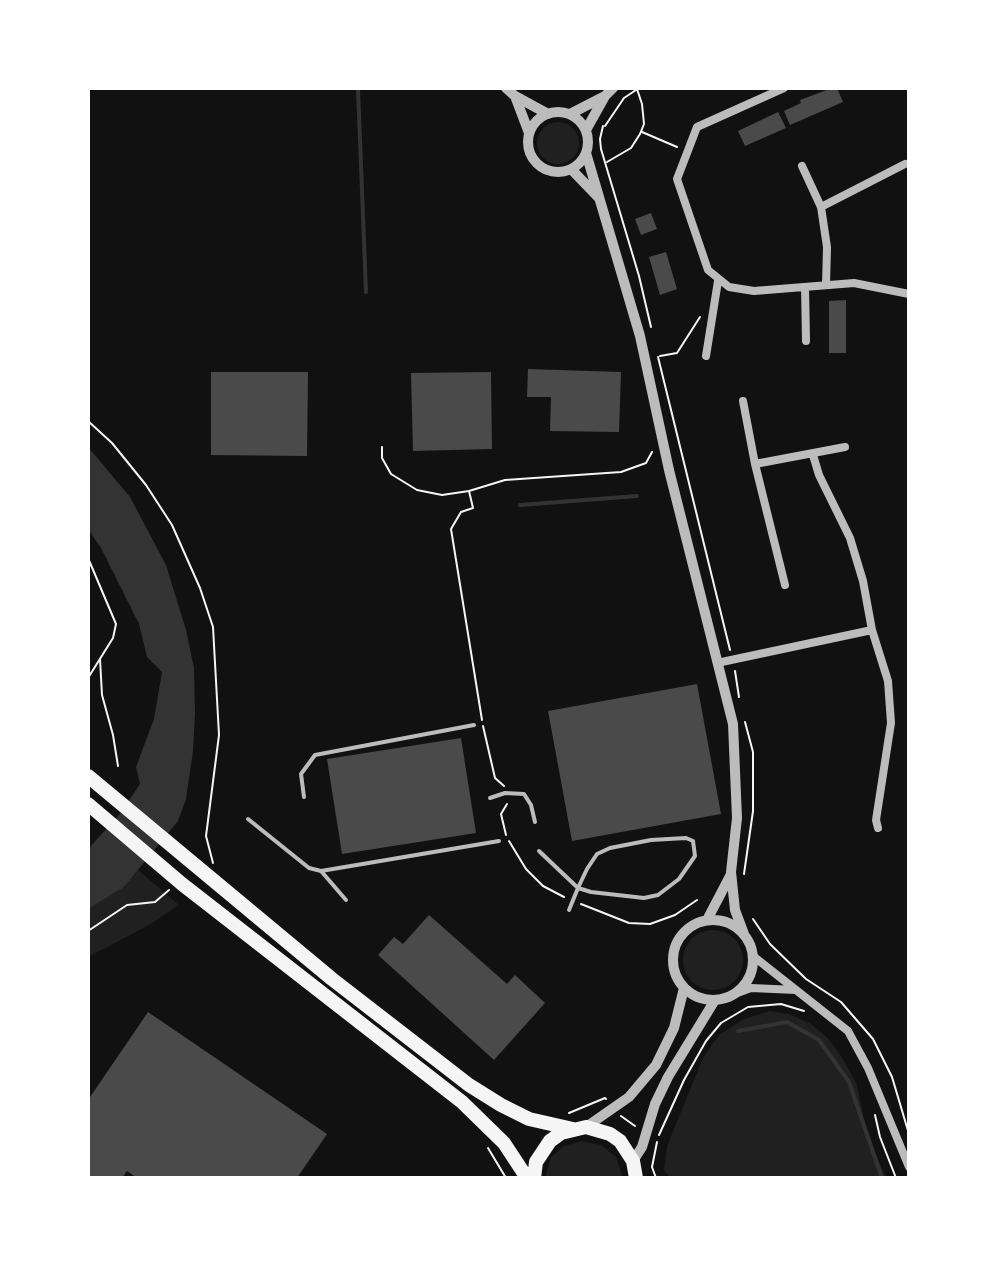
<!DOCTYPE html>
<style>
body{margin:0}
#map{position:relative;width:997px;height:1266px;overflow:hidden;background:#111;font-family:Spectral,serif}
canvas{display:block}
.frame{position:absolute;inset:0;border:90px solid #fff;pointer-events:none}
</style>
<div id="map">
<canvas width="997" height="1266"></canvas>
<div class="frame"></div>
</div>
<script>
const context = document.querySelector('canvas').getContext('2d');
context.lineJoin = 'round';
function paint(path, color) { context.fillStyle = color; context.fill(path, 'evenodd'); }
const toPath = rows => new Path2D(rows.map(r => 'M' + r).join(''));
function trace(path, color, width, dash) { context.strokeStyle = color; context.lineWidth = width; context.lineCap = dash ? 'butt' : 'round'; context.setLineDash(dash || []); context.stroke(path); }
const green = toPath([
 '537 143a21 21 0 1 1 42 0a21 21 0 1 1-42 0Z',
 [138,870,179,905,149,925,88,957,88,909,124,887],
 '683 960a30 30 0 1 1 60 0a30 30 0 1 1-60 0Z',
 [769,1011,789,1014,811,1024,828,1038,843,1059,857,1085,867,1134,886,1178,670,1178,664,1170,667,1146,703,1058,719,1035,742,1020],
 [582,1141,601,1145,616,1157,623,1178,545,1178,551,1157,564,1146]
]);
const water = toPath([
 [88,447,130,497,166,565,186,630,194,668,195,713,193,751,186,799,178,821,124,887,88,909,88,849,119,815,140,784,136,767,154,719,162,672,147,657,139,624,101,548,88,529]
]);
const stream = toPath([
 [358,88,366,292],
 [520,505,637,496],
 [738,1031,787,1022,819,1040,849,1082,882,1178]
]);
const building = toPath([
 [832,88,837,88,843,102,790,125,784,111,801,103,800,100],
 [778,112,786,128,745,146,738,131],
 [651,213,657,229,641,235,635,219],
 [666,252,677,289,660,295,649,257],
 [846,300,846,353,829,353,829,301],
 [528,369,621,372,619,432,550,431,551,397,527,397],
 [211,372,308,372,307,456,211,455],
 [491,372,492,449,413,451,411,373],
 [697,684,721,814,572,841,548,711],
 [461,738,476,833,342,854,327,759],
 [429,915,507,984,515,975,545,1003,494,1060,378,955,394,937,403,944],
 [148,1012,327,1134,297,1178,137,1178,127,1171,122,1178,88,1178,88,1100]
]);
const path = toPath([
 [603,126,600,139,601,149,639,276,651,327],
 [605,126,624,98,639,88],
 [642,132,677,147],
 [607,162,631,148,640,134,644,124,642,104,637,89],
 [660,356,677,353,700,317],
 [658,357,730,650],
 [88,421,112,443,146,485,172,525,200,588,213,627,219,735,206,836,213,863],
 [382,447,382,458,391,474,417,490,442,495,469,491,505,480,621,472,646,463,652,452],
 [469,491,473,508,461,512,451,529,482,720],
 [88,558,116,624,113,638,88,678],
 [100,659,102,695,113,735,118,766],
 [735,671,739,697],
 [483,726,495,778,504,786],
 [506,835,501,814,507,804],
 [509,841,526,869,543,886,564,897],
 [744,874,753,811,753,752,745,722],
 [581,904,629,923,650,924,675,915,697,900],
 [753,919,770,944,806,979,841,1002,873,1039,892,1077,909,1134],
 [88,931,127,905,155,902,169,890],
 [569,1113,605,1098,606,1099],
 [875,1115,880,1137,896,1178],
 [621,1116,635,1126],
 [659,1135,684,1080,706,1041,721,1023,748,1007,781,1004,804,1011],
 [488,1148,506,1178],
 [656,1178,652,1167,657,1142]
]);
const service = toPath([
 [304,797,301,774,315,755,474,725],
 [490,798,505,793,524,794,531,805,535,822],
 [248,819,309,868,321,871,499,841],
 [539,851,578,888,591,892,644,898,658,895,679,879,695,856,693,841,686,838,651,840,610,848,597,854,587,869,578,888,569,910],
 [321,871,346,900]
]);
const minor = toPath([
 [784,88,697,127,677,179,708,270,729,287,754,291,854,283,909,294],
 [802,166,821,207],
 [826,285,827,247,821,207,905,164],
 [805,287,806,341],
 [706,356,718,281],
 [743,401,755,464],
 [813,455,819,475,850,538,863,581,872,630,888,681,891,723,876,820,878,828],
 [785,585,755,464,845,447],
 [717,663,872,630],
 [753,956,848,1031,868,1068,909,1167],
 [732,995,751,988,796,990]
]);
const tertiary = toPath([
 [506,88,515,96,548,114],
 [515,96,529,133],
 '528 142a30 30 0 1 1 60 0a30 30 0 1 1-60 0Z',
 [570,114,605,96,613,88],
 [586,130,605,96],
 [586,153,640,336,669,470,733,724,737,818,731,872,735,910,744,934],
 [572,170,598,197],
 [707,920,730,876],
 '673 960a40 40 0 1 1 80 0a40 40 0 1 1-80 0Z',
 [586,1127,629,1097,656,1065,674,1028,684,988],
 [633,1161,642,1147,655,1104,668,1077,715,1000]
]);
const trunk = toPath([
 [88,776,332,979,469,1085,501,1105,529,1119,573,1129],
 [88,804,182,884,462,1102,504,1143,527,1178],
 [534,1178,536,1162,550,1141,561,1133,586,1127,610,1134,620,1141,633,1161,636,1178]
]);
paint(green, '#202020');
paint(water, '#333');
trace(stream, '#333', 4);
paint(building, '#4a4a4a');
trace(path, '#f5f5f5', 2);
trace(service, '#bcbcbc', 4);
trace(minor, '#bcbcbc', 8);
trace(tertiary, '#bcbcbc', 10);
trace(trunk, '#f5f5f5', 14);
</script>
